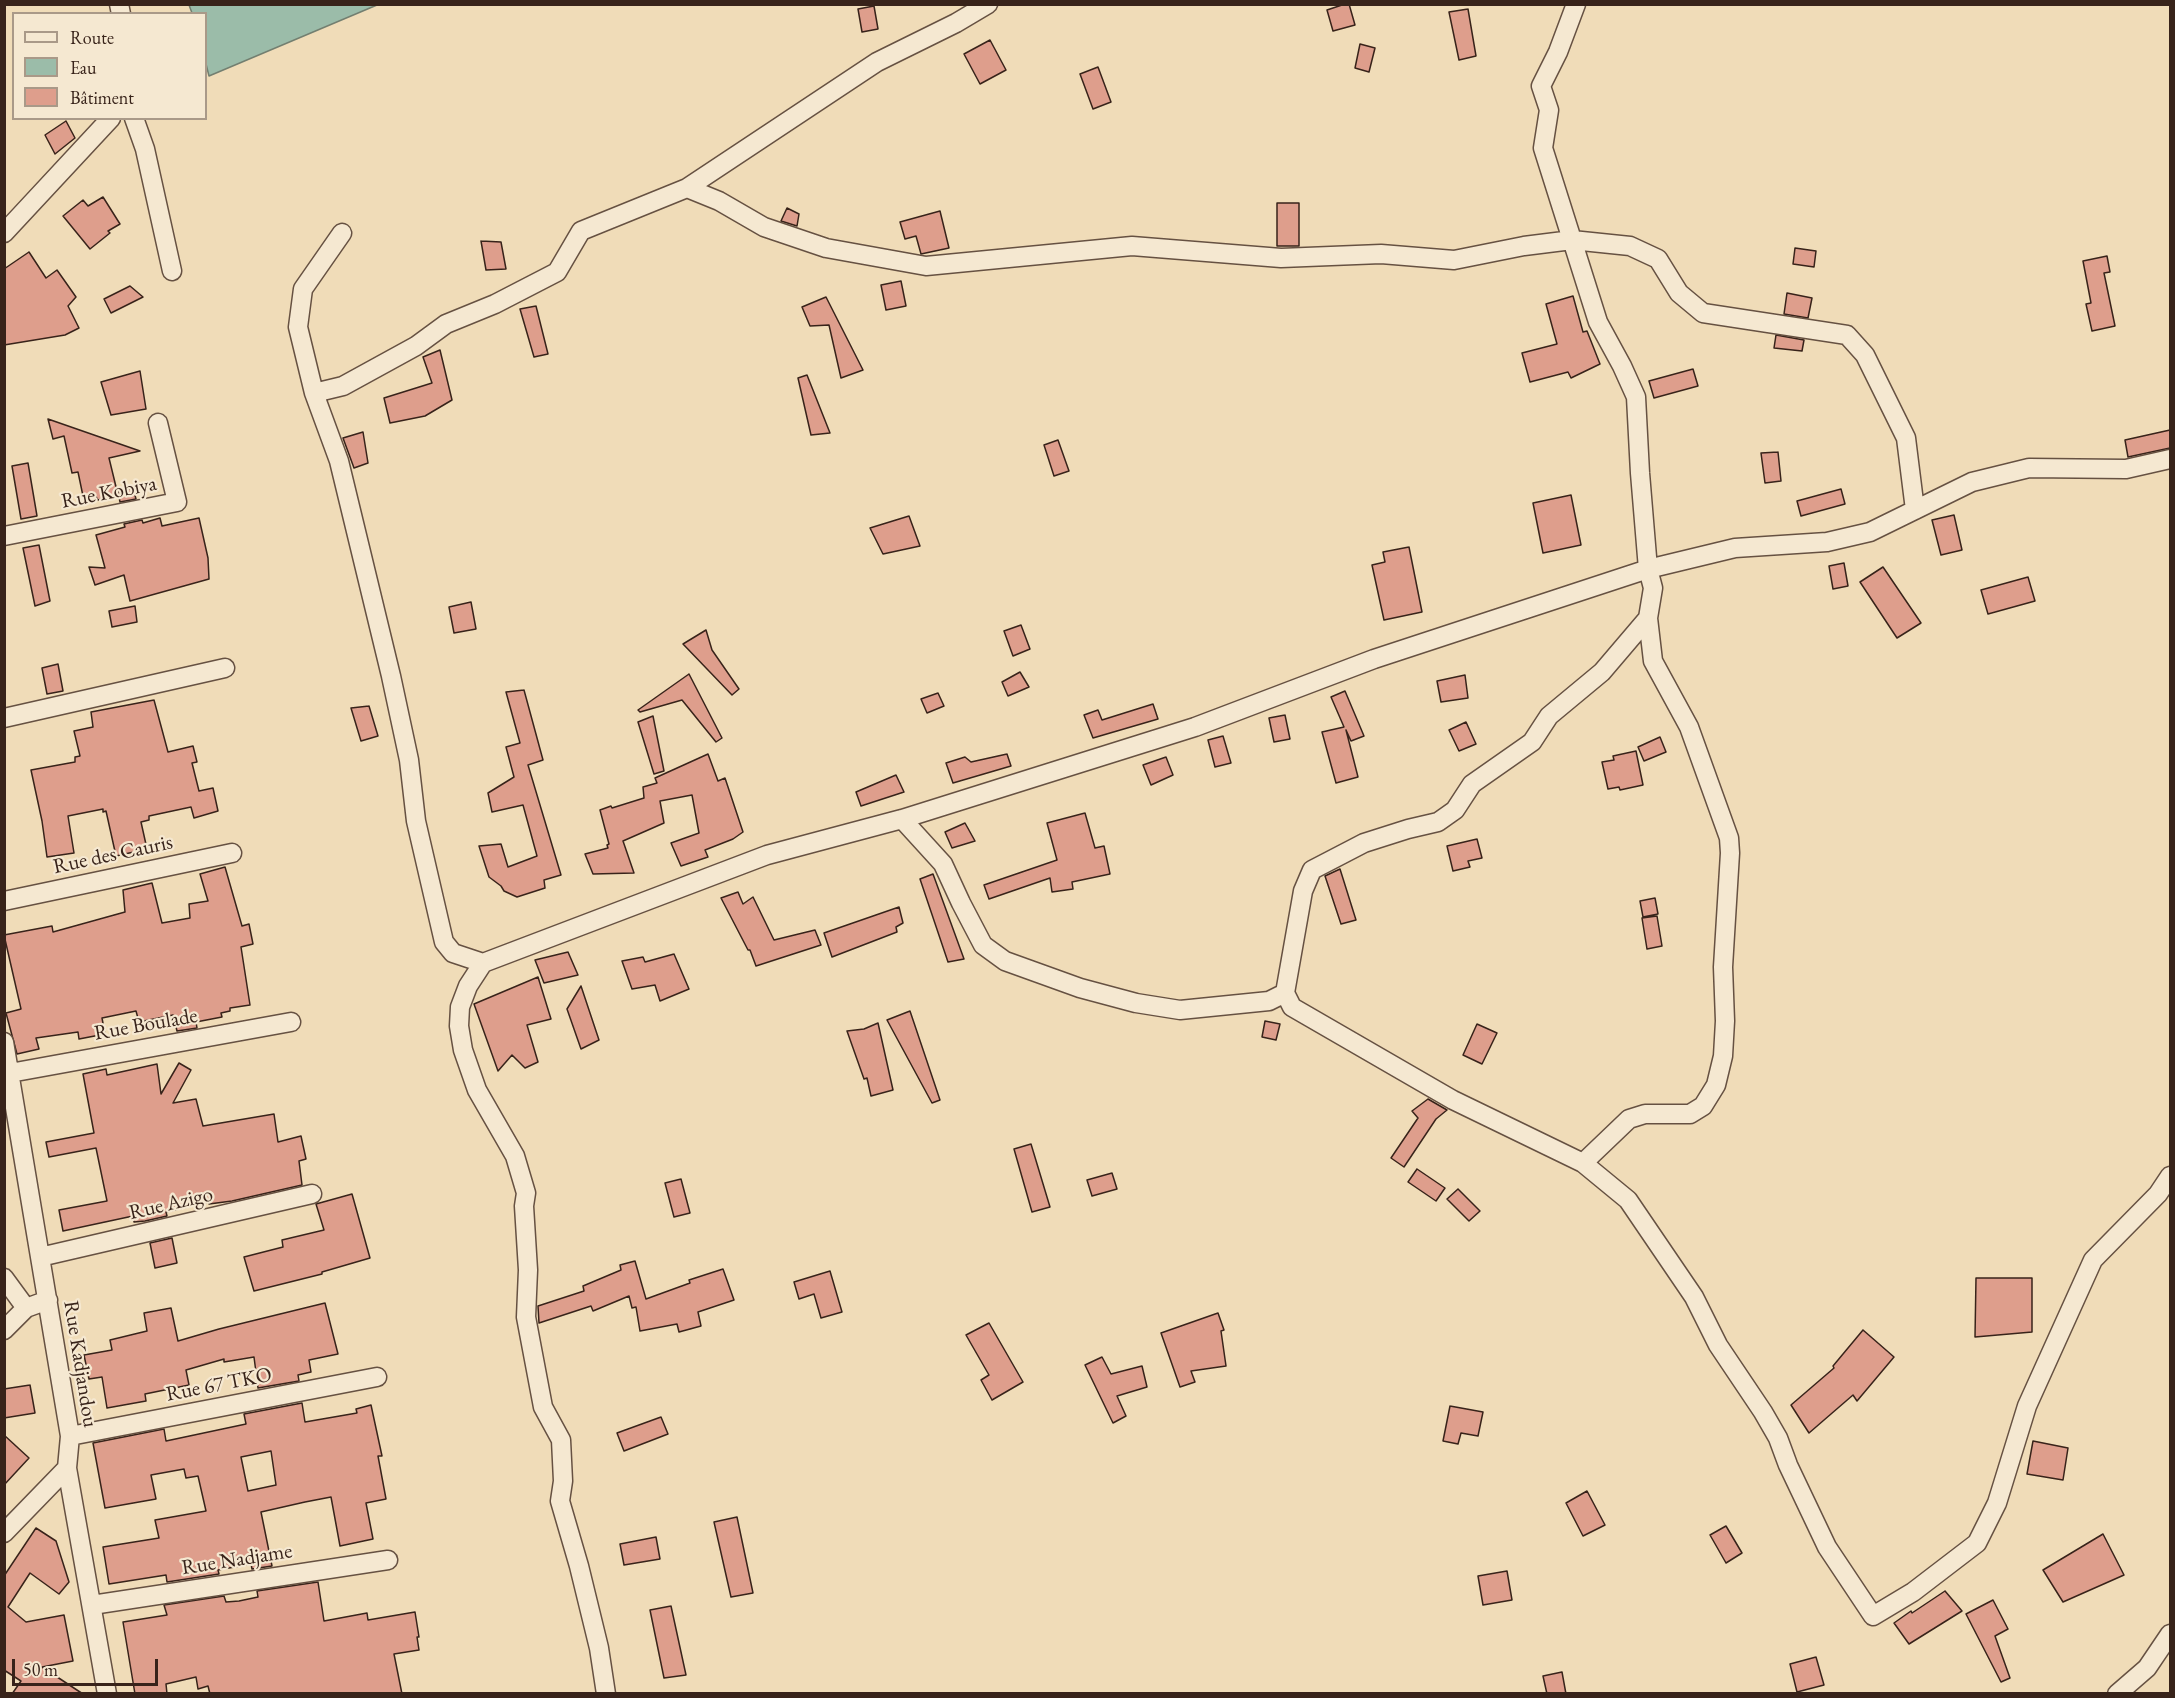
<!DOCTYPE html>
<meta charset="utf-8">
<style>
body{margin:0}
#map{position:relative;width:2175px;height:1698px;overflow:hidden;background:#f0dcb8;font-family:"EB Garamond",serif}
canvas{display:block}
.frame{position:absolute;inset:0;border:6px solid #38231a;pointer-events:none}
.legend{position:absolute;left:12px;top:12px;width:195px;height:108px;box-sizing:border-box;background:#f5e8d1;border:2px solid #a99988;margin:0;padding:8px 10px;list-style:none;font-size:18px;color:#38231a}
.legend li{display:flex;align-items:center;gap:12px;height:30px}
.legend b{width:30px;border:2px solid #a99988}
.scale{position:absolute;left:12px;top:1659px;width:146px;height:27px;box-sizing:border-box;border:3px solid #38231a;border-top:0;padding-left:8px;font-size:18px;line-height:21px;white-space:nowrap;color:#38231a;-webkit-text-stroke:4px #f5e8d1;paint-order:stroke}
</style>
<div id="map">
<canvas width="2175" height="1698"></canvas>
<div class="frame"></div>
<ul class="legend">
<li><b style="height:8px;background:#f5e8d1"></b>Route</li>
<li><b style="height:16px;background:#9bbca9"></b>Eau</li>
<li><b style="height:16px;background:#de9e8c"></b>Bâtiment</li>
</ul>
<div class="scale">50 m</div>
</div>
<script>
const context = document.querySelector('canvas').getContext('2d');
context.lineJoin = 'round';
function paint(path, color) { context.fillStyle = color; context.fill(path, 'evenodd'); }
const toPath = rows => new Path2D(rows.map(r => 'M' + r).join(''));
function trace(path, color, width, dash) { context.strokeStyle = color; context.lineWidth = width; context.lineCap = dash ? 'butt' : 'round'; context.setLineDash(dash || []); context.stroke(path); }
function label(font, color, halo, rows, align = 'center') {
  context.font = font + ' "EB Garamond",serif'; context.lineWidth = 4.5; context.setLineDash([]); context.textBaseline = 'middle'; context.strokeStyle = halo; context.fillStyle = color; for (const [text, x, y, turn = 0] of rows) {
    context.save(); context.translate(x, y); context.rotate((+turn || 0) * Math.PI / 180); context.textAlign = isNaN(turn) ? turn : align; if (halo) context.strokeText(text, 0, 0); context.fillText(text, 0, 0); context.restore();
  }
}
const water = toPath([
 [189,5,189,4,377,5,209,76,206,64,206,14,192,13,189,5]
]);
const building = toPath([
 [1345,4,1349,4,1355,25,1333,31,1327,10,1345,4],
 [874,6,878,29,862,32,858,9,874,6],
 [1468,9,1476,56,1459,60,1449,12,1468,9],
 [990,40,1006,70,980,84,964,54,990,40],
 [1360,44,1375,48,1369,72,1355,68,1360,44],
 [1098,67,1111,102,1093,109,1080,74,1098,67],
 [66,121,75,138,55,154,45,135,66,121],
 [103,197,120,224,108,231,110,233,90,249,63,216,83,200,88,206,103,197],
 [1277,203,1299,203,1299,246,1277,246,1277,203],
 [787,208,799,214,797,226,781,221,787,208],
 [940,211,949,248,921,254,916,236,905,239,900,222,940,211],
 [481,241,501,242,506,269,486,270,481,241],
 [1795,248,1816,251,1814,267,1793,264,1795,248],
 [29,252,46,278,57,270,76,297,68,306,79,328,65,335,4,345,4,269,29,252],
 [2107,256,2110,272,2104,273,2115,326,2092,331,2086,304,2091,303,2083,261,2107,256],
 [901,281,906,306,886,310,881,285,901,281],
 [130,286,143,297,111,313,104,299,130,286],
 [1787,293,1812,298,1808,318,1784,314,1787,293],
 [1573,296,1583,332,1587,331,1600,364,1571,378,1568,372,1530,382,1522,353,1557,344,1546,304,1573,296],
 [826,297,863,370,841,378,829,325,810,326,802,307,826,297],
 [536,306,548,354,534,357,520,309,536,306],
 [1776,335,1804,340,1802,351,1774,348,1776,335],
 [440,350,452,400,425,416,390,423,384,398,432,383,423,357,440,350],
 [1693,369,1698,386,1654,398,1649,381,1693,369],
 [140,371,146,409,111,415,101,382,140,371],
 [807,375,830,433,811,435,798,378,807,375],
 [48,419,140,451,109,458,118,495,98,500,94,494,83,496,78,472,72,473,64,436,53,439,48,419],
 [2170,430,2170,448,2128,457,2125,440,2170,430],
 [363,432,368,463,354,468,343,438,363,432],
 [1058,440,1069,471,1054,476,1044,445,1058,440],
 [1778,452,1781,481,1765,483,1761,453,1778,452],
 [28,463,37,516,21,519,12,466,28,463],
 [133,488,136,499,120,502,118,492,133,488],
 [1841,489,1845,504,1801,516,1797,501,1841,489],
 [1571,495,1581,545,1543,553,1533,503,1571,495],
 [1954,515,1962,550,1941,555,1932,520,1954,515],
 [909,516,920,546,883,554,870,528,909,516],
 [160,518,162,526,199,518,208,558,209,579,130,601,124,575,95,585,89,567,105,568,96,535,125,527,124,524,142,520,143,523,160,518],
 [39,545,50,601,35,606,23,548,39,545],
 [1409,547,1422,612,1384,620,1372,565,1385,562,1383,552,1409,547],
 [1844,563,1848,586,1833,589,1829,566,1844,563],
 [1883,567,1921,623,1897,638,1860,582,1883,567],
 [2028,577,2035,601,1988,614,1981,590,2028,577],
 [471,602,476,629,454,633,449,607,471,602],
 [135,606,137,622,112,627,109,611,135,606],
 [1021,625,1030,649,1013,656,1004,631,1021,625],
 [706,630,712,650,739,689,732,695,683,644,706,630],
 [58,664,63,691,47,694,42,668,58,664],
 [1020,672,1029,687,1008,696,1002,682,1020,672],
 [689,674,722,738,716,742,682,700,640,712,638,710,689,674],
 [1465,675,1468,698,1441,702,1437,681,1465,675],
 [524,690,543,760,528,765,561,875,544,880,545,888,517,897,504,891,501,886,489,877,479,846,501,844,508,867,537,856,523,805,492,812,488,793,514,777,506,747,520,743,506,692,524,690],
 [1345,691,1364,736,1351,741,1346,730,1358,777,1336,783,1322,732,1344,727,1331,697,1345,691],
 [938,693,944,706,927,713,921,699,938,693],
 [154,700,168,752,193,746,197,762,192,763,199,791,213,788,218,811,194,818,191,807,149,816,149,820,141,822,147,849,116,856,106,811,103,812,103,809,68,816,74,853,47,857,42,821,31,770,75,762,75,757,80,756,74,731,93,727,91,712,154,700],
 [1153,704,1158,719,1093,738,1084,715,1098,710,1102,720,1153,704],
 [369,706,378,736,361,741,351,708,369,706],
 [1285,715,1290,739,1274,742,1269,718,1285,715],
 [653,716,664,771,654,774,638,722,653,716],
 [1466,722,1476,744,1459,751,1449,730,1466,722],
 [1223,736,1231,763,1215,767,1208,740,1223,736],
 [1660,737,1666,752,1644,761,1638,747,1660,737],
 [1636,751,1643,785,1620,790,1619,787,1608,789,1602,762,1614,760,1613,756,1636,751],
 [708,754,718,781,725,778,743,832,733,839,705,850,708,857,681,866,671,843,699,833,692,795,660,801,664,823,623,841,634,873,593,874,585,854,608,848,607,845,609,844,600,810,611,806,612,808,644,798,643,787,657,783,655,778,708,754],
 [1007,754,1011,766,953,783,946,763,965,757,971,762,1007,754],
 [1166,757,1173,775,1151,785,1143,765,1166,757],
 [896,775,904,792,861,806,856,792,896,775],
 [1085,813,1095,848,1104,846,1110,874,1072,882,1073,889,1052,892,1050,878,989,899,984,885,1057,860,1047,823,1085,813],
 [965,823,975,841,952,848,945,832,965,823],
 [1477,839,1482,858,1468,861,1470,867,1453,871,1447,846,1477,839],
 [225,867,242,926,249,924,253,944,241,947,250,1005,230,1008,230,1011,221,1013,222,1017,196,1022,197,1028,177,1031,173,1015,139,1022,136,1011,102,1018,105,1034,79,1039,78,1032,36,1038,39,1049,17,1054,6,1013,21,1009,4,935,52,926,53,932,125,912,123,890,152,883,162,923,190,918,189,904,208,901,200,874,225,867],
 [1340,869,1356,920,1341,924,1325,876,1340,869],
 [933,874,964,959,948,962,920,879,933,874],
 [738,892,743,904,753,897,774,940,815,930,821,945,756,966,750,950,748,950,721,898,738,892],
 [1655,898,1658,914,1643,917,1640,901,1655,898],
 [899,907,903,923,896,927,897,932,832,957,824,933,899,907],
 [1657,916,1662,946,1647,949,1642,918,1657,916],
 [568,952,578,975,544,983,535,960,568,952],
 [674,954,689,989,660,1001,655,985,632,989,622,961,643,957,645,962,674,954],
 [538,977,551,1019,527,1025,538,1062,525,1068,512,1055,498,1071,474,1004,538,977],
 [581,986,599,1040,581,1049,567,1009,581,986],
 [910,1011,940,1100,932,1103,887,1020,910,1011],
 [1265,1021,1280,1024,1276,1040,1262,1037,1265,1021],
 [878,1023,893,1090,871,1096,867,1078,864,1079,847,1031,864,1029,878,1023],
 [1477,1024,1497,1033,1482,1064,1463,1055,1477,1024],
 [179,1063,191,1070,173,1103,196,1099,203,1126,274,1114,278,1142,301,1136,306,1159,299,1161,302,1185,232,1201,209,1204,209,1202,166,1212,167,1216,145,1221,134,1222,133,1216,63,1231,59,1210,107,1201,96,1148,49,1157,46,1142,94,1133,83,1074,106,1069,107,1075,157,1064,161,1094,179,1063],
 [1428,1099,1447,1110,1436,1119,1404,1167,1391,1158,1418,1118,1412,1111,1428,1099],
 [1031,1144,1050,1207,1032,1212,1014,1149,1031,1144],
 [1417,1169,1445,1188,1436,1201,1408,1182,1417,1169],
 [1112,1173,1117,1189,1092,1196,1087,1180,1112,1173],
 [681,1179,690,1213,674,1217,665,1183,681,1179],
 [1458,1189,1480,1211,1469,1221,1447,1199,1458,1189],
 [352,1194,370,1258,322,1272,322,1274,254,1291,244,1257,283,1247,282,1240,324,1230,316,1204,352,1194],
 [172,1238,177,1263,155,1268,150,1243,172,1238],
 [635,1261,646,1299,690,1283,689,1280,723,1269,734,1300,698,1312,701,1326,679,1332,677,1324,640,1331,636,1307,632,1308,629,1296,593,1311,591,1306,539,1323,538,1306,584,1291,583,1286,621,1270,620,1265,635,1261],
 [830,1271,842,1312,821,1318,814,1294,799,1299,794,1282,830,1271],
 [1976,1278,2032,1278,2032,1332,1975,1337,1976,1278],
 [325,1303,338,1354,309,1360,311,1372,298,1375,299,1381,258,1388,254,1357,224,1362,224,1359,186,1370,189,1385,145,1394,146,1401,107,1408,102,1377,89,1379,84,1355,112,1350,110,1340,147,1331,144,1313,171,1308,178,1341,219,1329,325,1303],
 [1218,1313,1224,1330,1221,1331,1226,1366,1191,1371,1195,1382,1180,1387,1161,1333,1218,1313],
 [989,1323,1023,1382,992,1400,981,1380,989,1375,966,1335,989,1323],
 [1863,1330,1894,1357,1857,1401,1853,1395,1809,1433,1791,1405,1834,1368,1833,1366,1863,1330],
 [1102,1357,1111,1374,1142,1366,1147,1387,1117,1396,1126,1416,1113,1423,1085,1365,1102,1357],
 [30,1385,35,1413,4,1418,4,1389,30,1385],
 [302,1403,305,1422,357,1413,356,1409,371,1405,382,1456,378,1456,386,1499,366,1503,373,1539,340,1546,331,1497,305,1502,261,1512,272,1566,252,1569,251,1564,218,1570,219,1574,167,1582,166,1575,109,1584,103,1547,159,1538,155,1520,206,1511,198,1476,186,1478,184,1469,151,1475,156,1499,105,1508,93,1443,164,1429,166,1441,246,1424,244,1414,302,1403],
 [271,1451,276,1485,248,1491,241,1457,271,1451],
 [1450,1406,1483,1412,1478,1436,1461,1433,1458,1444,1443,1441,1450,1406],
 [661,1417,668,1434,624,1451,617,1433,661,1417],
 [4,1435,29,1458,4,1485,4,1435],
 [2033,1441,2068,1448,2063,1480,2027,1474,2033,1441],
 [1587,1491,1605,1525,1583,1536,1566,1503,1587,1491],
 [737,1517,753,1593,731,1597,714,1522,737,1517],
 [1726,1526,1742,1553,1726,1563,1710,1535,1726,1526],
 [36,1528,56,1541,69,1582,59,1594,30,1573,8,1607,26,1622,64,1615,73,1661,42,1667,83,1694,12,1694,21,1681,4,1670,4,1576,36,1528],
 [2103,1534,2124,1575,2063,1602,2043,1570,2103,1534],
 [656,1537,660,1559,624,1565,620,1544,656,1537],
 [1507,1571,1512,1600,1483,1605,1478,1576,1507,1571],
 [318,1582,324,1621,367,1613,368,1620,415,1612,419,1637,417,1637,419,1650,394,1654,402,1694,210,1694,208,1686,198,1689,196,1677,166,1684,167,1694,135,1694,123,1622,167,1615,164,1605,224,1596,226,1602,239,1601,258,1597,257,1591,318,1582],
 [1945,1591,1962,1611,1909,1644,1894,1623,1911,1611,1912,1613,1945,1591],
 [1993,1600,2008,1629,1995,1636,2010,1678,2001,1682,1966,1614,1993,1600],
 [671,1606,686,1675,664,1678,650,1610,671,1606],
 [1816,1657,1824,1685,1797,1692,1790,1664,1816,1657],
 [1562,1672,1566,1694,1547,1694,1543,1676,1562,1672]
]);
const minor = toPath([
 [119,4,121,14],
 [134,118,145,149,172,271],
 [687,188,877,62,956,23,988,4],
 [4,233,111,118],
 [342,233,303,289,298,327,314,393,339,461,391,676,409,760,416,821,444,942,453,953,483,963,468,986,460,1007,459,1026,463,1050,477,1090,515,1156,526,1193,524,1206,528,1270,526,1317,543,1407,561,1440,563,1481,560,1501,579,1566,599,1648,606,1694],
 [314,393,343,386,416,346,446,324,495,304,557,272,581,231,687,188,719,201,764,227,826,248,926,266,1132,246,1281,258,1381,254,1454,260,1524,246,1572,240,1630,246,1658,259,1679,293,1703,313,1847,335,1865,355,1906,438,1915,510],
 [4,536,177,502,158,423],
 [4,718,225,668],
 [902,819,943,864,961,903,983,945,1005,961,1080,988,1136,1003,1180,1010,1269,1001,1285,993,1303,891,1312,870,1364,843,1408,829,1438,822,1455,810,1472,784,1532,742,1549,716,1602,672,1648,618,1653,588,1648,569,1640,473,1636,397,1622,366,1598,322,1543,148,1549,110,1541,86,1558,52,1576,4],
 [4,901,232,853],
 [483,963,767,855,902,819,1195,727,1374,659,1648,569,1735,548,1827,542,1870,532,1972,482,2029,468,2126,469,2170,459],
 [1285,993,1292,1007,1453,1100,1583,1163,1628,1200,1694,1297,1718,1345,1763,1412,1778,1438,1788,1465,1827,1547,1873,1616,1913,1592,1977,1543,1997,1503,2027,1406,2093,1260,2158,1194,2170,1176],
 [4,1042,70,1436,67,1468,107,1694],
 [10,1073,291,1022],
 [1583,1163,1629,1119,1645,1114,1690,1114,1703,1106,1716,1085,1723,1056,1725,1021,1723,967,1730,853,1729,838,1689,727,1653,661,1648,618],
 [40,1257,312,1194],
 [4,1278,26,1308],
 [4,1330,26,1308,48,1300],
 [70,1436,377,1377],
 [4,1533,67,1468],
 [92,1605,388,1560],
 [2117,1694,2147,1668,2170,1634]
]);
const streetNames = [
 ["Rue Kobiya",109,493,-11],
 ["Rue des Cauris",113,855,-12],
 ["Rue Boulade",146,1025,-10],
 ["Rue Azigo",171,1204,-13],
 ["Rue Kadjandou",80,1364,81],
 ["Rue 67 TKO",219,1385,-11],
 ["Rue Nadjame",237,1560,-9]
];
paint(water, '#9bbca9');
trace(water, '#737f70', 1.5);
paint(building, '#de9e8c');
trace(building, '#38231a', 1.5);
trace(minor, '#665142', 21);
trace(minor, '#f5e8d1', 18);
label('21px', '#38231a', '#f5e8d1', streetNames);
</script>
